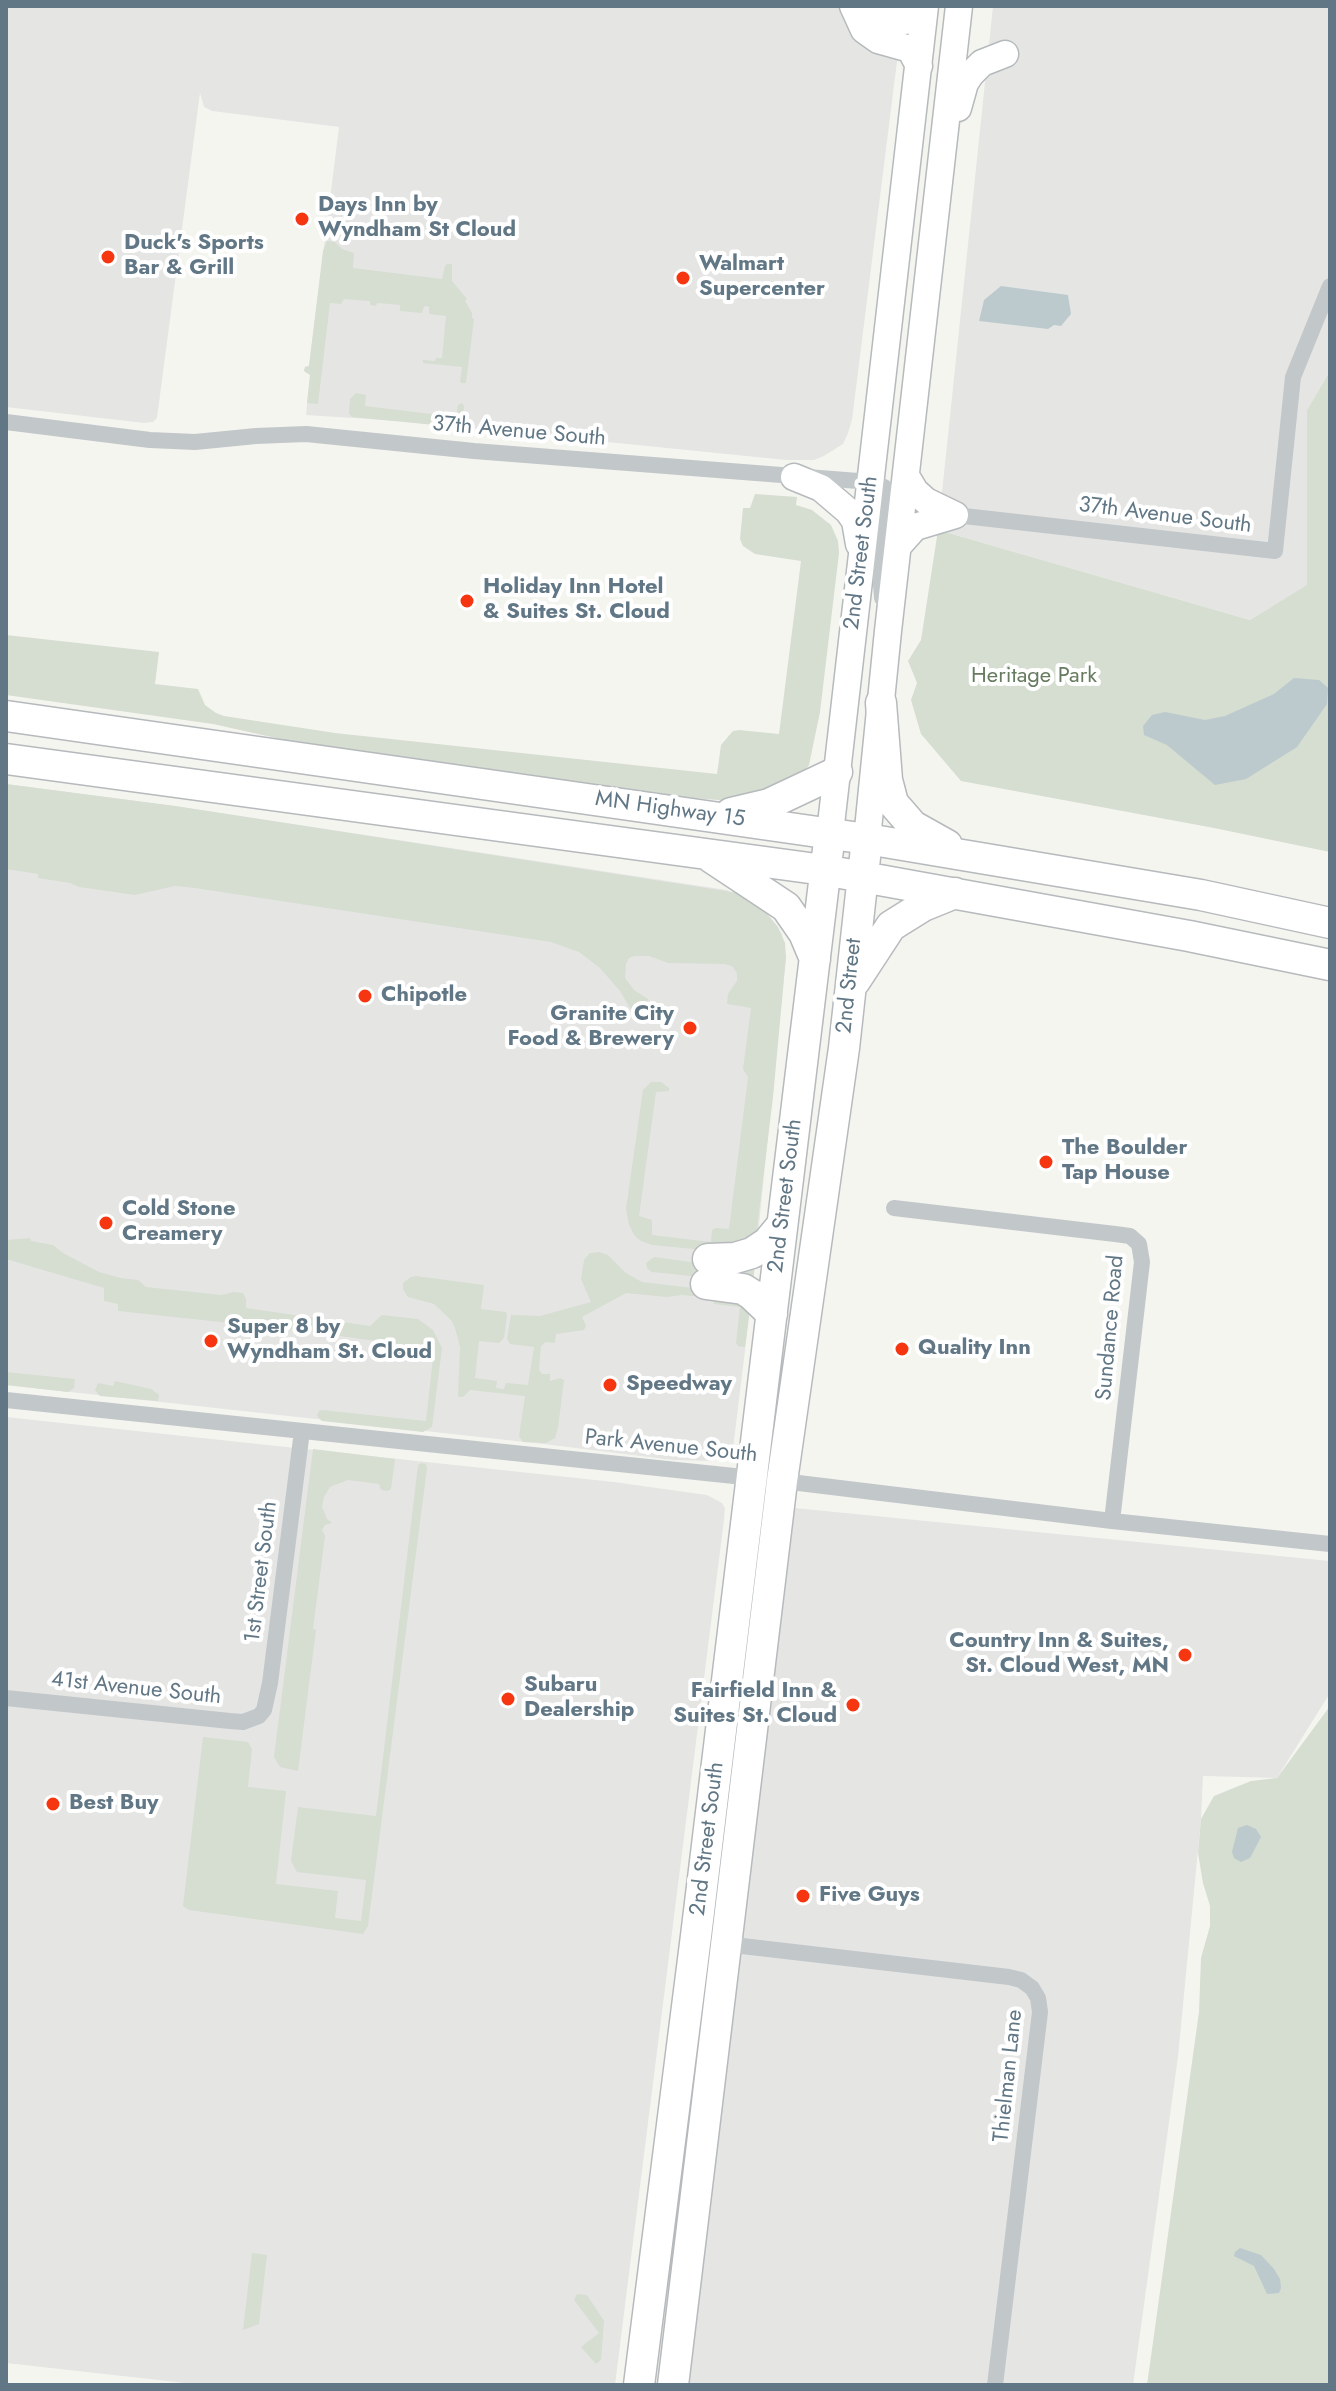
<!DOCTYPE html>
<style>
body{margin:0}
#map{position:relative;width:1336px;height:2391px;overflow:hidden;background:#f5f5f0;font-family:Jost,sans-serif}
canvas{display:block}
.frame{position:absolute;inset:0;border:8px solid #617785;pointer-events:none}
</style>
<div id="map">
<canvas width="1336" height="2391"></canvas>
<div class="frame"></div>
</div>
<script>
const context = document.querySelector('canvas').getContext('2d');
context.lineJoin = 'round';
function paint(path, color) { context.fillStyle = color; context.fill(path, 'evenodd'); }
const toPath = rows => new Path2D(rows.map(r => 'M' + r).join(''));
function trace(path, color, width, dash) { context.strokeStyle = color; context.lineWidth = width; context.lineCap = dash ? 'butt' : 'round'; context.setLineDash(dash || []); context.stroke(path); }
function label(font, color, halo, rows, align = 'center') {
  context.font = font + ' Jost,sans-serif'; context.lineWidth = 8; context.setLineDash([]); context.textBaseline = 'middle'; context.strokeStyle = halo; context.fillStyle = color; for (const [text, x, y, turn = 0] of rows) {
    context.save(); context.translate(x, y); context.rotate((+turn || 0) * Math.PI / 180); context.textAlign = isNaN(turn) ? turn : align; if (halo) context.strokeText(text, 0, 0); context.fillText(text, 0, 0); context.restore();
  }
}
const built = toPath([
 [6,6,904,6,852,420,848,433,843,444,824,456,814,460,786,460,398,421,306,415,310,375,304,371,305,367,309,366,339,127,212,111,204,107,200,93,157,418,153,422,144,423,6,407],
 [993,6,1330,6,1330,371,1307,410,1308,585,1250,620,938,530],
 [6,784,175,806,727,890,764,910,782,934,786,957,753,1285,733,1449,730,1454,712,1461,673,1460,543,1444,6,1385],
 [6,1417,614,1482,707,1495,722,1503,725,1508,724,1520,615,2385,203,2385,6,2363],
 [795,1508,1330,1561,1330,1693,1277,1778,1203,1776,1201,1819,1178,2057,1133,2385,688,2385]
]);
const green = toPath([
 [327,241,335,242,342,249,354,253,353,268,442,279,445,266,447,264,452,264,452,281,467,299,465,301,472,313,472,318,474,319,466,383,461,383,460,381,462,367,423,363,423,360,435,361,436,358,442,358,446,316,429,314,429,307,426,306,424,307,422,313,400,311,400,305,377,303,376,306,370,305,370,301,344,299,341,304,330,303,318,404,307,403,310,375,304,371,305,367,309,366,323,251],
 [1330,371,1330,852,1214,828,961,781,921,734,911,700,917,683,908,661,921,640,938,530,1250,620,1307,585,1307,410],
 [356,393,366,395,365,406,456,417,458,405,462,403,464,406,463,418,456,427,352,417,349,413,350,399],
 [755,494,797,497,796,505,812,510,831,525,838,541,839,553,820,712,809,765,802,775,744,802,589,790,348,754,213,724,6,695,6,635,159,652,155,684,198,689,205,705,216,713,224,716,335,733,717,774,721,745,733,731,739,730,779,734,801,561,755,554,743,546,740,539,743,508,750,508],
 [6,784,175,806,745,894,764,910,778,927,785,943,786,957,773,1097,756,1237,715,1251,652,1245,641,1241,635,1236,629,1225,626,1209,643,1090,651,1082,661,1082,669,1088,669,1091,656,1092,639,1216,652,1220,652,1235,711,1242,712,1230,716,1228,729,1229,748,1077,743,1069,751,1008,727,1004,728,994,737,981,737,973,732,966,724,964,668,963,649,956,634,956,629,958,626,964,625,978,634,990,648,999,647,1006,633,1013,620,991,600,968,579,952,551,942,195,888,175,886,135,895,79,887,70,883,38,878,38,874,6,869],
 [30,1238,31,1241,53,1245,63,1253,99,1272,121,1278,138,1280,146,1287,222,1295,233,1292,243,1293,246,1299,246,1308,370,1326,382,1315,418,1319,433,1330,442,1348,432,1427,423,1432,322,1421,317,1416,319,1411,322,1410,426,1421,434,1349,304,1331,118,1311,118,1304,104,1301,104,1288,6,1259,6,1240],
 [599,1252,608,1255,626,1273,642,1282,744,1294,751,1300,745,1347,738,1346,736,1343,740,1307,714,1304,714,1298,682,1295,667,1297,626,1293,582,1317,586,1326,584,1330,556,1334,555,1343,546,1342,541,1346,539,1370,542,1374,550,1374,550,1381,560,1378,564,1380,558,1428,555,1438,546,1443,523,1442,519,1436,525,1396,470,1390,463,1397,458,1397,460,1347,455,1328,451,1320,434,1304,408,1297,403,1289,403,1283,411,1277,416,1276,484,1285,481,1309,506,1312,507,1315,504,1338,499,1343,479,1341,475,1378,497,1381,496,1388,504,1389,506,1383,528,1385,534,1347,510,1344,507,1339,511,1315,540,1316,591,1302,581,1279,584,1260,590,1253],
 [654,1257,721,1266,755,1259,753,1285,740,1281,652,1272,647,1268,646,1263],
 [6,1372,75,1379,74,1388,68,1392,6,1385],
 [115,1381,151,1389,159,1395,158,1401,100,1396,95,1390,98,1383,113,1386],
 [313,1449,395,1459,391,1489,388,1491,381,1490,379,1484,348,1480,330,1487,324,1497,322,1507,327,1519,332,1523,325,1525,322,1530,325,1536,313,1629,316,1630,298,1771,280,1767,274,1757],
 [421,1463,426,1464,427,1468,368,1926,363,1934,189,1910,183,1906,203,1737,248,1742,252,1749,248,1787,286,1791,276,1884,338,1891,335,1918,361,1921,366,1880,297,1872,294,1867,291,1861,298,1807,376,1816,418,1465],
 [1330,1706,1330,2385,1147,2385,1199,2012,1201,1958,1210,1926,1210,1906,1203,1883,1198,1853,1201,1819,1214,1796,1251,1781,1277,1778],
 [252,2253,267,2255,259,2324,243,2330],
 [577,2294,587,2295,604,2321,601,2360,596,2364,581,2347,599,2333,574,2300]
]);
const water = toPath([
 [1001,286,1068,295,1071,314,1061,326,1054,325,1048,329,979,321,984,300],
 [1294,678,1319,680,1328,688,1327,704,1297,747,1246,779,1215,785,1167,745,1144,735,1143,726,1152,715,1165,712,1205,720,1225,716,1274,694],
 [1247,1825,1256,1829,1261,1837,1250,1858,1241,1862,1234,1858,1232,1852,1238,1828],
 [1240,2248,1261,2255,1274,2269,1280,2279,1281,2288,1279,2293,1267,2294,1254,2266,1234,2256,1235,2252]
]);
const street = toPath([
 [6,422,150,440,195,442,256,436,306,434,474,451,871,482,884,487,887,492,880,571,882,598],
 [955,515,1275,551,1293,377,1330,286],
 [894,1208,1115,1234,1130,1236,1139,1244,1142,1262,1112,1521],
 [6,1400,782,1481,1112,1521,1330,1544],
 [6,1698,230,1721,243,1722,259,1716,264,1710,270,1683,302,1431],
 [725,1944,1009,1977,1021,1980,1032,1988,1038,1998,1040,2012,995,2385]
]);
const primary = toPath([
 [853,6,864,30,878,40,910,49,919,66],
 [872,6,881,17,893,21,905,21,915,17,924,6],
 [958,108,965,83,971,74,982,63,1005,54],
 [906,476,915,491,926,501,955,515],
 [794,477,821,488,848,511,855,521,859,544],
 [898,546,915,527,955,515],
 [830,833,925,6],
 [867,839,888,631,959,6]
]);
const highway = toPath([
 [881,703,887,780,893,803,913,826,947,845],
 [6,716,867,839,1201,895,1330,923],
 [6,759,824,870,1189,936,1330,965],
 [731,813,769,804,837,772],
 [712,858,786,907,804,933,815,959],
 [855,981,891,926,923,906,955,893],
 [708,1259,735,1258,752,1253,767,1243,782,1225],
 [706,1284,743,1289,751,1294,772,1314],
 [639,2385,696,1936,830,833],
 [673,2385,782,1481,844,1048,867,839]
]);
const markers = [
 [302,219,8,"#f53610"],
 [108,257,8,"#f53610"],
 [683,278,8,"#f53610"],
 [467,601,8,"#f53610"],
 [365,996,8,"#f53610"],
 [690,1028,8,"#f53610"],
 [1046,1162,8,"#f53610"],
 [106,1223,8,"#f53610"],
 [211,1341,8,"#f53610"],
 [902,1349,8,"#f53610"],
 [610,1385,8,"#f53610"],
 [1185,1655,8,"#f53610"],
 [508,1699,8,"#f53610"],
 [853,1705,8,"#f53610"],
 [53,1804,8,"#f53610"],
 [803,1896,8,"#f53610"]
];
const poiNames = [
 ["Days Inn by",318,206],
 ["Wyndham St Cloud",318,231],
 ["Duck's Sports",124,244],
 ["Bar & Grill",124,269],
 ["Walmart",699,265],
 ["Supercenter",699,290],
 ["Holiday Inn Hotel",483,588],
 ["& Suites St. Cloud",483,613],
 ["Chipotle",381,996],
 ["Granite City",674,1015,"right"],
 ["Food & Brewery",674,1040,"right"],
 ["The Boulder",1062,1149],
 ["Tap House",1062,1174],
 ["Cold Stone",122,1210],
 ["Creamery",122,1235],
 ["Super 8 by",227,1328],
 ["Wyndham St. Cloud",227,1353],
 ["Quality Inn",918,1349],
 ["Speedway",626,1385],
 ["Country Inn & Suites,",1169,1642,"right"],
 ["St. Cloud West, MN",1169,1667,"right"],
 ["Subaru",524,1686],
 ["Dealership",524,1711],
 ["Fairfield Inn &",837,1692,"right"],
 ["Suites St. Cloud",837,1717,"right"],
 ["Best Buy",69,1804],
 ["Five Guys",819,1896]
];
const streetNames = [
 ["37th Avenue South",519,432,5],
 ["37th Avenue South",1165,516,7],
 ["2nd Street South",862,553,-83],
 ["MN Highway 15",670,810,8],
 ["2nd Street",850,986,-84],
 ["2nd Street South",786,1196,-83],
 ["Sundance Road",1111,1328,-85],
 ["Park Avenue South",671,1447,6],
 ["1st Street South",262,1572,-83],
 ["41st Avenue South",136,1689,6],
 ["2nd Street South",708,1839,-83],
 ["Thielman Lane",1009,2076,-84]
];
const parkNames = [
 ["Heritage Park",1034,677]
];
paint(built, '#e5e6e4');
paint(green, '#d6ddd1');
paint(water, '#bccace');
trace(primary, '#b5babd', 29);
trace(highway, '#b6babd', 33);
trace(street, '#c2c7ca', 16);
trace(primary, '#fff', 26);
trace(highway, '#fff', 30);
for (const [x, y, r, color] of markers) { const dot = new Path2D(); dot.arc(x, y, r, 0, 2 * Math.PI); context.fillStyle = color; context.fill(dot); trace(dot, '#fff', 3); }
label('bold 22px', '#617785', '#fff', poiNames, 'left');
label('22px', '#617785', '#fff', streetNames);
label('22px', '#677b60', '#fff', parkNames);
</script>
